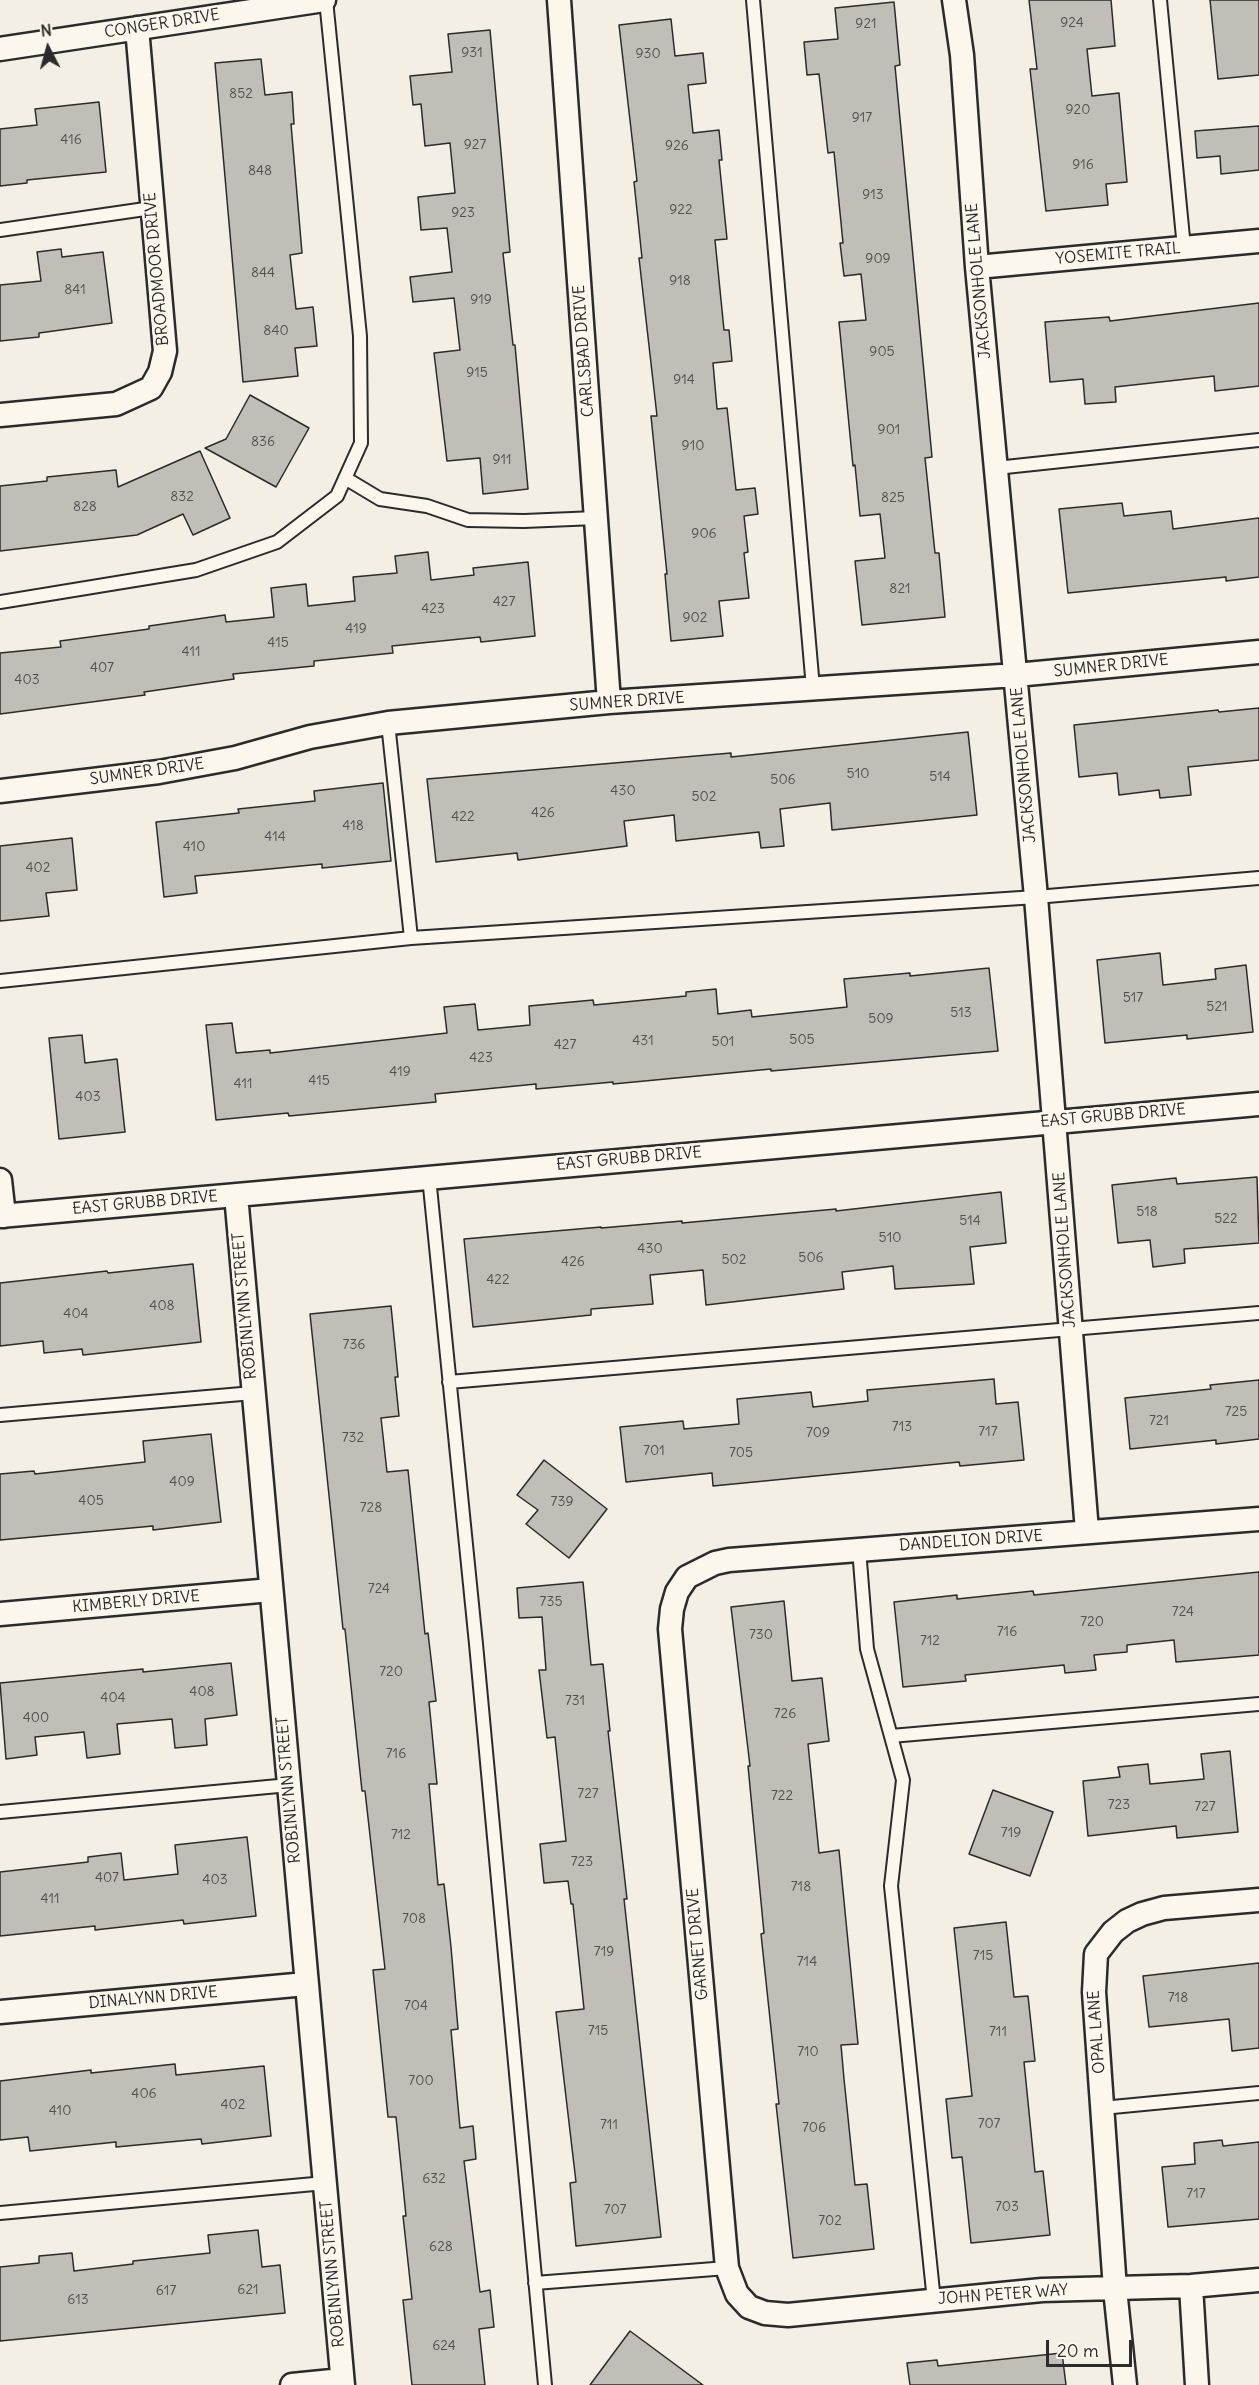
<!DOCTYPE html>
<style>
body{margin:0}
#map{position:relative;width:1259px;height:2385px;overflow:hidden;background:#f3efe4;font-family:Delius,sans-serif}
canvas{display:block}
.north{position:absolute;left:18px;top:18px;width:60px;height:60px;-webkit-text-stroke:4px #fbf7ec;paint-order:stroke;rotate:354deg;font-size:16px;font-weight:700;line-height:24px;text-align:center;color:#2b2b2b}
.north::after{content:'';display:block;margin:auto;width:21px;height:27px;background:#2b2b2b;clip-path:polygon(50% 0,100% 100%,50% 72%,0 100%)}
.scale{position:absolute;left:1046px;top:2340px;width:86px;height:27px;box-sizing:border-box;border:3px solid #2b2b2b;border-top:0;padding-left:8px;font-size:18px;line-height:21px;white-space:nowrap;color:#2b2b2b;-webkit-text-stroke:4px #fbf7ec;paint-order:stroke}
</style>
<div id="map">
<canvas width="1259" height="2385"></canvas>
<div class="north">N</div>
<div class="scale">20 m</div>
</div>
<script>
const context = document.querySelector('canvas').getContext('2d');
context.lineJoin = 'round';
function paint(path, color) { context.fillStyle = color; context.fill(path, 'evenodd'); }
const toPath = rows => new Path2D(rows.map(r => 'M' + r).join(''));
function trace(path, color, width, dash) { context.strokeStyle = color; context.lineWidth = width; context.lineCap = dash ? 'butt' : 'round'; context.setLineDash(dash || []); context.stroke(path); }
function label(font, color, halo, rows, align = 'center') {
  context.font = font + ' Delius,sans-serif'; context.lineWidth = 5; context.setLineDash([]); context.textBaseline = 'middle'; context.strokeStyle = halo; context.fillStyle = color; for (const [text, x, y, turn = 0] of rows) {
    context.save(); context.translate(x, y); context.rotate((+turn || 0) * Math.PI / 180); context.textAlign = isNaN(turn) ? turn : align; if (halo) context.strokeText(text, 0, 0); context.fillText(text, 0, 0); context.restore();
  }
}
const building = toPath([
 [1029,0,1111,0,1115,46,1087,49,1092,96,1119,93,1127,182,1106,184,1108,205,1046,211,1030,69,1037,69,1029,0],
 [1210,0,1259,0,1259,75,1218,79,1210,0],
 [894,2,900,65,895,66,932,457,925,458,935,553,939,553,945,617,862,625,855,561,885,558,880,514,860,516,855,465,853,466,839,322,866,320,861,274,844,276,840,243,843,243,834,152,828,153,819,74,807,75,804,42,838,39,835,8,894,2],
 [671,19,675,56,703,53,706,83,688,85,693,133,719,130,722,160,719,160,727,239,715,240,724,330,729,330,732,361,713,363,717,409,727,408,736,490,755,488,758,514,744,516,748,552,744,553,749,598,719,601,723,636,671,641,665,574,667,574,651,416,657,416,639,258,642,258,634,182,637,181,619,25,671,19],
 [490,30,510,252,503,253,513,345,515,345,528,489,483,494,480,458,447,461,434,353,460,350,454,298,413,302,410,277,452,272,447,228,421,230,418,197,455,193,450,143,425,146,421,104,413,105,410,76,452,72,448,34,490,30],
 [261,59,265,95,292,92,294,124,291,124,302,253,290,255,296,309,313,307,317,346,295,348,298,376,243,382,215,63,261,59],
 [99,102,106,172,27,180,27,183,0,186,0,129,37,125,35,109,99,102],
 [1259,126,1259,170,1221,174,1220,156,1197,158,1195,131,1259,126],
 [61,249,62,257,103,252,112,323,39,333,39,337,0,341,0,285,41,281,37,252,61,249],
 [1259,303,1259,386,1215,391,1214,376,1115,387,1116,402,1085,404,1083,379,1050,382,1045,322,1109,317,1110,321,1259,303],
 [250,395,309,428,276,487,205,448,226,439,250,395],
 [200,451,230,518,193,535,183,514,137,535,0,551,0,486,47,481,47,477,116,470,118,487,200,451],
 [1122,503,1124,516,1171,511,1173,529,1259,518,1259,577,1226,581,1226,577,1068,593,1059,509,1122,503],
 [428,552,431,580,474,575,473,568,528,562,535,636,481,642,480,637,392,646,393,653,314,661,314,666,233,674,234,679,144,692,145,695,0,714,0,653,61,647,60,641,149,629,149,626,225,615,226,622,274,617,271,588,306,584,308,606,355,601,353,577,397,573,395,556,428,552],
 [1259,708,1259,760,1188,767,1191,795,1160,798,1159,790,1119,795,1117,773,1079,777,1074,725,1218,710,1219,712,1259,708],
 [968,732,977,815,832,830,830,803,780,809,784,846,761,848,759,832,676,841,674,815,624,821,627,846,518,860,517,853,436,862,427,779,731,753,731,757,968,732],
 [383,783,391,861,322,868,322,864,195,876,197,893,164,897,156,822,239,813,238,809,315,801,314,791,383,783],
 [72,838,77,890,46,893,49,916,0,921,0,846,72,838],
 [1160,953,1163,985,1216,979,1215,969,1246,965,1253,1032,1187,1039,1187,1035,1105,1043,1097,960,1160,953],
 [989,968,998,1051,771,1071,771,1069,613,1084,613,1082,536,1089,536,1084,435,1094,436,1102,289,1116,288,1113,216,1120,206,1025,232,1023,236,1053,270,1050,270,1053,447,1033,444,1007,475,1004,478,1030,530,1025,529,1006,593,1000,594,1005,686,996,686,992,716,989,718,1014,751,1010,752,1017,847,1007,844,979,910,973,910,976,989,968],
 [82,1035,85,1063,117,1059,125,1132,59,1139,49,1038,82,1035],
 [1257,1177,1259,1243,1184,1249,1185,1263,1153,1267,1150,1240,1118,1243,1112,1185,1176,1178,1177,1184,1257,1177],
 [1001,1192,1006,1243,970,1247,974,1284,895,1289,893,1266,842,1272,844,1289,706,1305,703,1270,650,1275,653,1304,591,1309,591,1315,473,1327,464,1239,601,1227,601,1228,682,1221,682,1223,836,1209,836,1211,1001,1192],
 [193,1264,201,1342,83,1355,82,1349,44,1353,43,1341,0,1346,0,1283,107,1271,108,1273,193,1264],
 [391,1306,398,1377,395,1377,399,1416,381,1418,387,1472,408,1470,425,1634,428,1633,436,1701,429,1702,437,1784,429,1784,438,1885,444,1884,451,1947,458,2029,451,2030,460,2128,473,2126,476,2159,464,2161,480,2292,490,2290,494,2327,479,2329,485,2385,412,2385,403,2300,412,2299,403,2216,406,2216,396,2117,388,2117,373,1970,385,1969,365,1791,362,1791,345,1629,343,1629,310,1314,391,1306],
 [994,1379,996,1404,1018,1402,1024,1460,960,1466,959,1462,713,1486,712,1473,626,1482,620,1427,683,1421,684,1429,739,1424,737,1399,811,1392,813,1407,868,1401,867,1390,994,1379],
 [1259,1380,1259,1439,1216,1444,1216,1440,1130,1449,1125,1398,1211,1389,1210,1385,1259,1380],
 [211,1434,221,1522,153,1530,153,1526,0,1540,0,1474,34,1471,35,1474,145,1462,143,1441,211,1434],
 [544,1460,607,1509,569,1558,526,1524,538,1510,517,1495,544,1460],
 [1259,1572,1259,1655,1176,1662,1174,1640,1127,1645,1127,1652,1094,1655,1096,1670,1065,1673,1064,1665,965,1675,966,1681,903,1687,894,1602,957,1595,957,1599,1033,1591,1034,1595,1259,1572],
 [583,1582,591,1665,603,1664,610,1731,608,1731,627,1899,624,1899,661,2237,576,2246,570,2183,576,2182,556,2012,584,2009,573,1904,571,1904,568,1881,544,1883,540,1844,566,1841,555,1737,547,1738,539,1670,546,1670,542,1617,519,1618,517,1588,583,1582],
 [784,1601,792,1681,822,1678,829,1741,808,1744,819,1853,839,1850,858,2044,841,2045,844,2079,855,2185,867,2184,874,2249,793,2258,776,2104,779,2104,761,1934,764,1933,748,1766,750,1766,731,1607,784,1601],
 [231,1663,237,1715,205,1719,207,1745,175,1748,172,1719,117,1724,120,1754,87,1758,84,1732,35,1737,37,1755,6,1759,0,1683,143,1669,143,1672,231,1663],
 [1230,1751,1238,1832,1177,1838,1176,1826,1088,1836,1083,1781,1120,1777,1118,1767,1148,1764,1150,1784,1204,1779,1201,1754,1230,1751],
 [993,1790,1053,1812,1030,1876,969,1854,993,1790],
 [247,1837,256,1916,184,1924,183,1920,95,1930,95,1926,0,1936,0,1872,88,1862,88,1857,121,1853,124,1880,178,1874,175,1845,247,1837],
 [1006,1922,1014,1997,1028,1996,1035,2061,1024,2062,1035,2172,1043,2171,1050,2235,971,2243,962,2157,952,2158,946,2099,972,2096,954,1928,1006,1922],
 [1259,1963,1259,2048,1232,2051,1229,2019,1149,2027,1143,1976,1259,1963],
 [175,2064,176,2075,264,2066,271,2136,202,2144,201,2139,116,2147,116,2142,30,2151,28,2137,0,2140,0,2081,91,2070,91,2073,175,2064],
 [1222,2140,1223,2146,1259,2142,1259,2219,1168,2227,1162,2167,1195,2164,1194,2143,1222,2140],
 [258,2230,262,2267,280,2265,285,2313,0,2341,0,2267,39,2263,39,2256,72,2253,74,2271,133,2264,133,2261,210,2253,208,2235,258,2230],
 [630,2331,703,2385,590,2385,630,2331],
 [1062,2353,1066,2385,910,2385,907,2363,937,2360,938,2366,1062,2353]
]);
const lane = toPath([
 [753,0,813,688],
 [1160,0,1184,248],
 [0,230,152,208],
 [996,468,1259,440],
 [345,478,380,499,427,506,468,520,524,521,596,518],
 [0,602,196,570,277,542,337,496,361,443,360,336,326,0],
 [388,723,411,938],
 [0,981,411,938,1036,897,1259,878],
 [429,1177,476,1644,545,2385],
 [449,1382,1259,1313],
 [0,1415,253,1393],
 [859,1549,867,1649,903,1780,891,1886,934,2301],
 [891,1736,1259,1704],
 [0,1812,289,1785],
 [1102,2108,1259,2093],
 [0,2213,325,2183],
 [535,2283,727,2268]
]);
const street = toPath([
 [559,0,609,702],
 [954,0,962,55,977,267,1036,897,1087,1531],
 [0,49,324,0],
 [977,267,1259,241],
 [0,415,116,404,151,388,160,372,165,351,137,28],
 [0,791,159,772,235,758,310,737,388,723,609,702,1016,675,1259,652],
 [0,1180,4,1216],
 [236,1195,343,2385],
 [0,1216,1259,1104],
 [1259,1519,729,1560,715,1563,687,1577,677,1592,672,1609,670,1629,727,2268,737,2294,749,2307,765,2313,788,2315,1042,2290,1191,2286,1259,2280],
 [0,1614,271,1590],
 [0,2012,306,1984],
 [1191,2286,1197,2385],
 [292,2385,342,2380],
 [1125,2385,1115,2289,1094,1992,1096,1954,1113,1932,1127,1921,1142,1914,1164,1908,1259,1900]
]);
const numberNames = [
 ["924",1072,23],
 ["921",866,24],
 ["931",472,53],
 ["930",648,54],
 ["852",241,94],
 ["920",1078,110],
 ["917",862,118],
 ["416",71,140],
 ["927",475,145],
 ["926",677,146],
 ["916",1083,165],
 ["848",260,171],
 ["913",873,195],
 ["922",681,210],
 ["923",463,213],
 ["909",878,259],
 ["844",263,273],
 ["918",680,281],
 ["841",75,290],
 ["919",481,300],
 ["840",276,331],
 ["905",882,352],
 ["915",477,373],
 ["914",684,380],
 ["901",889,430],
 ["836",263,442],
 ["910",693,446],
 ["911",502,460],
 ["832",182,497],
 ["825",893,498],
 ["828",85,507],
 ["906",704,534],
 ["821",900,589],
 ["427",504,602],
 ["423",433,609],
 ["902",695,618],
 ["419",356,629],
 ["415",278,643],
 ["411",191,652],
 ["407",102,668],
 ["403",27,680],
 ["510",858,774],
 ["514",940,777],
 ["506",783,780],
 ["430",623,791],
 ["502",704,797],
 ["426",543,813],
 ["422",463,817],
 ["418",353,826],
 ["414",275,837],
 ["410",194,847],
 ["402",38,868],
 ["517",1133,998],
 ["521",1217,1007],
 ["513",961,1013],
 ["509",881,1019],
 ["505",802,1040],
 ["431",643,1041],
 ["501",723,1042],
 ["427",565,1045],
 ["423",481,1058],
 ["419",400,1072],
 ["415",319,1081],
 ["411",243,1084],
 ["403",88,1097],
 ["518",1147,1212],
 ["522",1226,1219],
 ["514",970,1221],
 ["510",890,1238],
 ["430",650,1249],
 ["506",811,1258],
 ["502",734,1260],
 ["426",573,1262],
 ["422",498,1280],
 ["408",162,1306],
 ["404",76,1314],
 ["736",354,1345],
 ["725",1236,1412],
 ["721",1159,1421],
 ["713",902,1427],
 ["717",988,1432],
 ["709",818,1433],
 ["732",353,1438],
 ["701",654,1451],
 ["705",741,1453],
 ["409",182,1482],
 ["405",91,1501],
 ["739",562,1502],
 ["728",371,1508],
 ["724",379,1589],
 ["735",551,1602],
 ["724",1183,1612],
 ["720",1092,1622],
 ["716",1007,1632],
 ["730",761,1635],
 ["712",930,1641],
 ["720",391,1672],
 ["408",202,1692],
 ["404",113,1698],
 ["731",575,1701],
 ["726",785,1714],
 ["400",36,1718],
 ["716",396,1754],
 ["727",588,1794],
 ["722",782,1796],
 ["723",1119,1805],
 ["727",1205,1807],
 ["719",1011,1833],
 ["712",401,1835],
 ["723",582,1862],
 ["407",107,1878],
 ["403",215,1880],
 ["718",801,1887],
 ["411",50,1899],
 ["708",414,1919],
 ["719",604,1952],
 ["715",983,1956],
 ["714",807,1962],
 ["718",1178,1998],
 ["704",416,2006],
 ["715",598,2031],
 ["711",998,2032],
 ["710",808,2052],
 ["700",421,2081],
 ["406",144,2094],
 ["402",233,2105],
 ["410",60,2111],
 ["707",989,2124],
 ["711",609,2125],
 ["706",814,2128],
 ["632",434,2179],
 ["717",1196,2194],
 ["703",1007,2207],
 ["707",615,2210],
 ["702",830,2221],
 ["628",441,2247],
 ["621",248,2290],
 ["617",166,2291],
 ["613",78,2300],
 ["624",444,2346]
];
const streetNames = [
 ["CONGER DRIVE",162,24,-9],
 ["YOSEMITE TRAIL",1118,254,-5],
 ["BROADMOOR DRIVE",157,269,-95],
 ["JACKSONHOLE LANE",979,281,-95],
 ["CARLSBAD DRIVE",584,351,-94],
 ["SUMNER DRIVE",1111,666,-6],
 ["SUMNER DRIVE",627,702,-4],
 ["JACKSONHOLE LANE",1024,765,-95],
 ["SUMNER DRIVE",147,772,-8],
 ["EAST GRUBB DRIVE",1113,1116,-5],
 ["EAST GRUBB DRIVE",629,1159,-5],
 ["EAST GRUBB DRIVE",145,1203,-5],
 ["JACKSONHOLE LANE",1065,1250,-94],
 ["ROBINLYNN STREET",245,1306,-95],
 ["DANDELION DRIVE",971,1541,-4],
 ["KIMBERLY DRIVE",136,1602,-5],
 ["ROBINLYNN STREET",289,1790,-95],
 ["GARNET DRIVE",698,1944,-95],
 ["DINALYNN DRIVE",153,1998,-5],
 ["OPAL LANE",1097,2032,-94],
 ["ROBINLYNN STREET",333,2274,-95],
 ["JOHN PETER WAY",1003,2295,-4]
];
paint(building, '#c0beb6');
trace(building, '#2b2b2b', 1.5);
trace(lane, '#2b2b2b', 16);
trace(street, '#2b2b2b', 27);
trace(lane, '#fbf7ec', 12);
trace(street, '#fbf7ec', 22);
label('14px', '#50504e', null, numberNames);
label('16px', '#2b2b2b', '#fbf7ec', streetNames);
</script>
